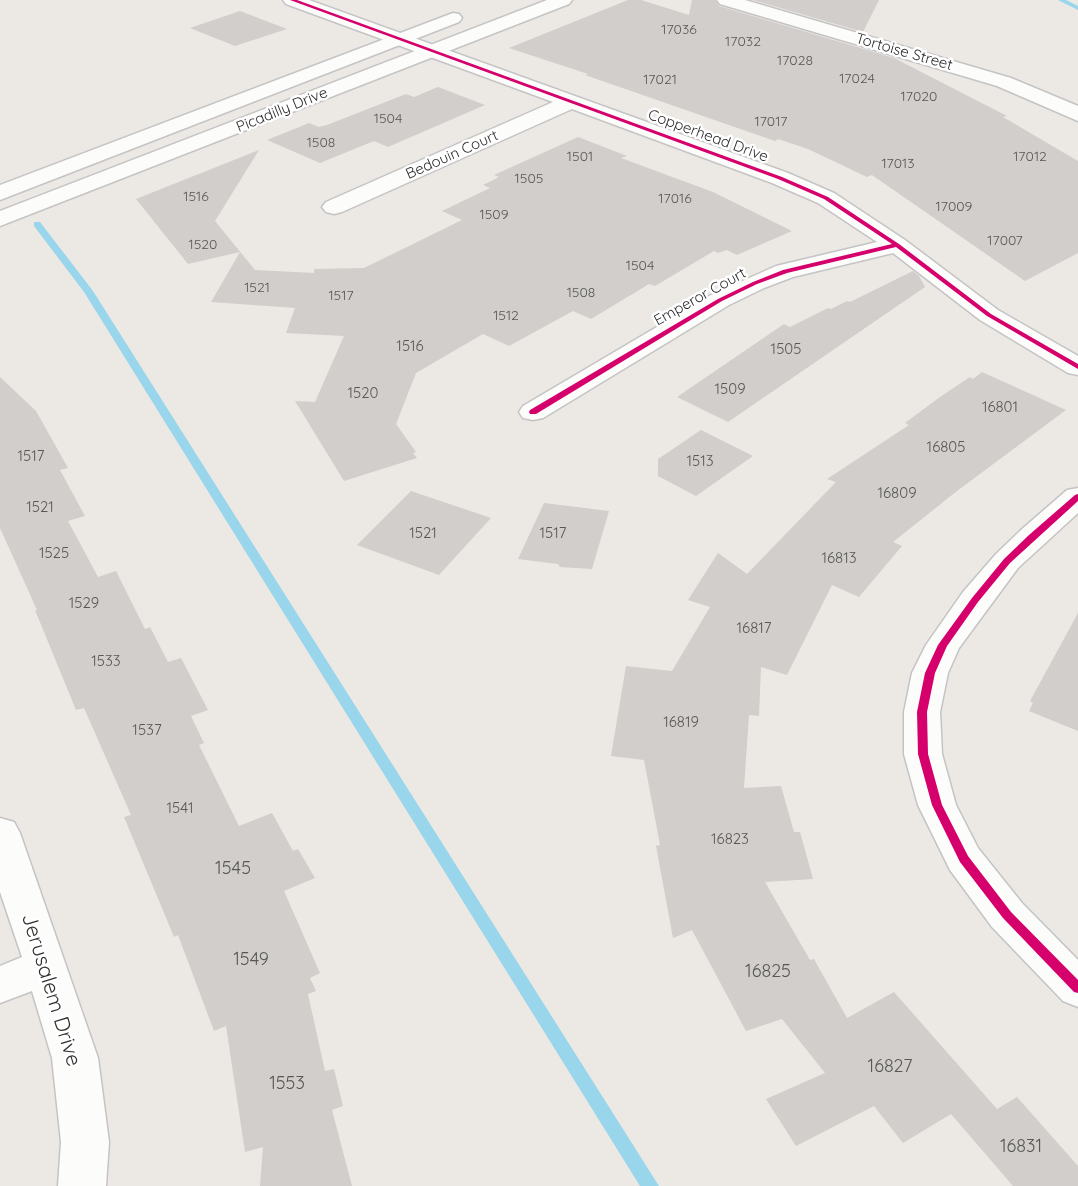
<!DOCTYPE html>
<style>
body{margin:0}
canvas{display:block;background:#ece8e4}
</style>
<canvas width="1078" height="1186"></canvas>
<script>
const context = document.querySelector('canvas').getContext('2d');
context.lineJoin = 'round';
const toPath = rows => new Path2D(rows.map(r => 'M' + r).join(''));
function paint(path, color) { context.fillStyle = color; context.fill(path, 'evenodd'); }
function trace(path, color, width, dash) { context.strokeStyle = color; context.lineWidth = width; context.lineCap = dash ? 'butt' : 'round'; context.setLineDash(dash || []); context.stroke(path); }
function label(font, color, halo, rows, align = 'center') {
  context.font = font + ' Quicksand,sans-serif'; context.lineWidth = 5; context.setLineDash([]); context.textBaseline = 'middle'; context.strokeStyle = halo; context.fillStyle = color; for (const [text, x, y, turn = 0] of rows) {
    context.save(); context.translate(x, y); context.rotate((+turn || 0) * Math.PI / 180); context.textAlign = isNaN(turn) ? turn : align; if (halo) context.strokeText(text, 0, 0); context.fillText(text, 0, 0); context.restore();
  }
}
const stream = toPath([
 [1058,0,1066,0,1078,6,1078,10,1058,0],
 [34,222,40,222,93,291,659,1186,640,1186,84,292,34,226,34,222]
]);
const building = toPath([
 [628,0,641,0,689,15,692,0,715,0,719,6,894,58,1007,116,1003,117,1078,161,1078,253,1025,281,872,175,867,177,808,149,778,139,775,141,585,75,588,74,509,48],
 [753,0,879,0,863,32],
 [240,11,287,29,235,46,190,28],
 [438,87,485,105,388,147,374,141,320,163,267,140,309,123,319,127,327,125,406,94,414,97],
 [578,137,627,156,621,158,713,192,792,231,737,255,727,250,718,253,714,251,655,286,649,284,591,319,573,311,509,346,483,334,416,373,396,424,416,452,413,453,417,458,344,481,295,401,315,402,344,336,286,333,295,308,211,302,240,252,188,264,136,199,259,150,215,221,255,270,314,273,314,269,364,268,462,220,442,211,490,188,483,185,499,177,494,175],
 [913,271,919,276,925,287,728,422,677,397,784,324,790,327,828,308,831,309,847,301,850,302],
 [982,372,1066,410,957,491,893,542,902,546,859,597,832,585,787,675,761,667,759,716,749,715,744,788,781,786,794,832,800,832,813,879,765,882,810,960,814,959,847,1018,894,992,997,1109,1017,1097,1078,1166,1078,1186,1013,1186,951,1114,903,1143,874,1106,796,1146,766,1099,825,1073,782,1019,746,1031,692,930,673,938,656,846,660,845,644,760,611,756,626,666,672,671,710,607,688,600,718,553,747,574,836,482,827,479,909,425,905,423,940,397,970,377,973,379],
 [0,377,36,411,68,468,60,470,85,516,68,521,98,577,116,571,145,629,150,627,168,662,181,658,208,710,191,716,204,743,199,745,239,826,272,813,293,851,298,849,315,878,284,891,320,973,310,978,316,991,308,994,325,1071,334,1069,343,1106,332,1110,352,1186,260,1186,263,1147,245,1152,226,1026,214,1031,178,935,174,937,124,817,131,815,84,708,76,710,35,610,37,610,0,528],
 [701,430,753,456,696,496,658,476,658,459],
 [411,491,491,518,439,575,357,545],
 [544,503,609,511,592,569,560,567,558,564,518,559],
 [1078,613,1078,731,1029,711,1033,703,1030,701]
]);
const street = toPath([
 [283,0,309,0,788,173,834,193,905,240,998,310,1078,356,1078,375,1068,373,980,320,893,253,793,277,764,288,729,305,543,418,533,420,523,418,519,412,523,406,711,295,776,266,877,242,818,203,772,183,572,109,342,212,334,214,326,212,322,207,326,202,553,102,286,4,283,0],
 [717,0,745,0,1011,78,1078,106,1078,121,997,86,720,4,717,0],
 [1078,488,1078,513,1018,568,959,648,948,673,940,712,942,754,956,805,978,848,1022,903,1078,960,1078,1007,1063,1001,992,927,950,870,918,805,904,754,904,712,912,673,926,645,963,592,996,554,1021,530,1067,490,1078,488],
 [0,818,14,822,20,833,98,1058,109,1142,106,1186,58,1186,61,1142,52,1058,32,991,0,1003,0,966,22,957,0,892,0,818]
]);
const secondary = toPath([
 [547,0,572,0,569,4,0,226,0,211,547,0],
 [453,13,459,14,462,18,459,22,0,200,0,185,453,13]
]);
const cycleway = toPath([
 [290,0,297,0,782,177,828,197,899,244,991,314,1078,364,1078,369,987,316,896,247,787,273,757,284,722,301,536,414,530,414,529,412,530,410,718,299,753,282,783,270,892,244,824,199,778,179,290,0],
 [1078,494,1078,501,1010,563,978,602,947,646,935,673,927,712,928,754,942,805,968,856,1011,912,1078,980,1078,993,1074,992,1003,918,960,862,932,805,918,754,917,712,925,673,938,645,972,598,1004,559,1029,535,1075,495,1078,494]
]);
const farNumbernames = [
 ["17036",679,30],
 ["17032",743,42],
 ["17028",795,61],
 ["17024",857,79],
 ["17021",660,80],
 ["17020",919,97],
 ["1504",388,119],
 ["17017",771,122],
 ["1508",321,143],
 ["1501",580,157],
 ["17012",1030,157],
 ["17013",898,164],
 ["1505",529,179],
 ["1516",196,197],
 ["17016",675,199],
 ["17009",954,207],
 ["1509",494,215],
 ["17007",1005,241],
 ["1520",203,245],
 ["1504",640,266],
 ["1521",257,288],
 ["1508",581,293],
 ["1517",341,296],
 ["1512",506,316]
];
const farStreetnames = [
 ["Tortoise Street",904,52,16],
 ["Picadilly Drive",282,110,-22],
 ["Copperhead Drive",708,136,20],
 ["Bedouin Court",452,155,-24],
 ["Emperor Court",700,297,-29]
];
const numberNames = [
 ["1516",410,346],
 ["1505",786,349],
 ["1509",730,389],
 ["1520",363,393],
 ["16801",1000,407],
 ["16805",946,447],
 ["1517",31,456],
 ["1513",700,461],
 ["16809",897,493],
 ["1521",40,507],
 ["1521",423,533],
 ["1517",553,533],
 ["1525",54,553],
 ["16813",839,558],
 ["1529",84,603],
 ["16817",754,628],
 ["1533",106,661],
 ["16819",681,722],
 ["1537",147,730],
 ["1541",180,808],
 ["16823",730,839]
];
const nearNumbernames = [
 ["1545",233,869],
 ["1549",251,960],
 ["16825",768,972],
 ["16827",890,1067],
 ["1553",287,1084],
 ["16831",1021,1147]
];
const nearStreetnames = [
 ["Jerusalem Drive",51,990,73]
];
paint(stream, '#99d6ec');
paint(building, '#d1cecb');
trace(street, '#c5c4c5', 3);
trace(secondary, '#c5c4c5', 3);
paint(street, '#fcfcfb');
paint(secondary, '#fcfcfb');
paint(cycleway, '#d6006c');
label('14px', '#585857', null, farNumbernames);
label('15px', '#2e2e2e', '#fff', farStreetnames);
label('15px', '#585857', null, numberNames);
label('18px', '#585857', null, nearNumbernames);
label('21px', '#2e2e2e', '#fff', nearStreetnames);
</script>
